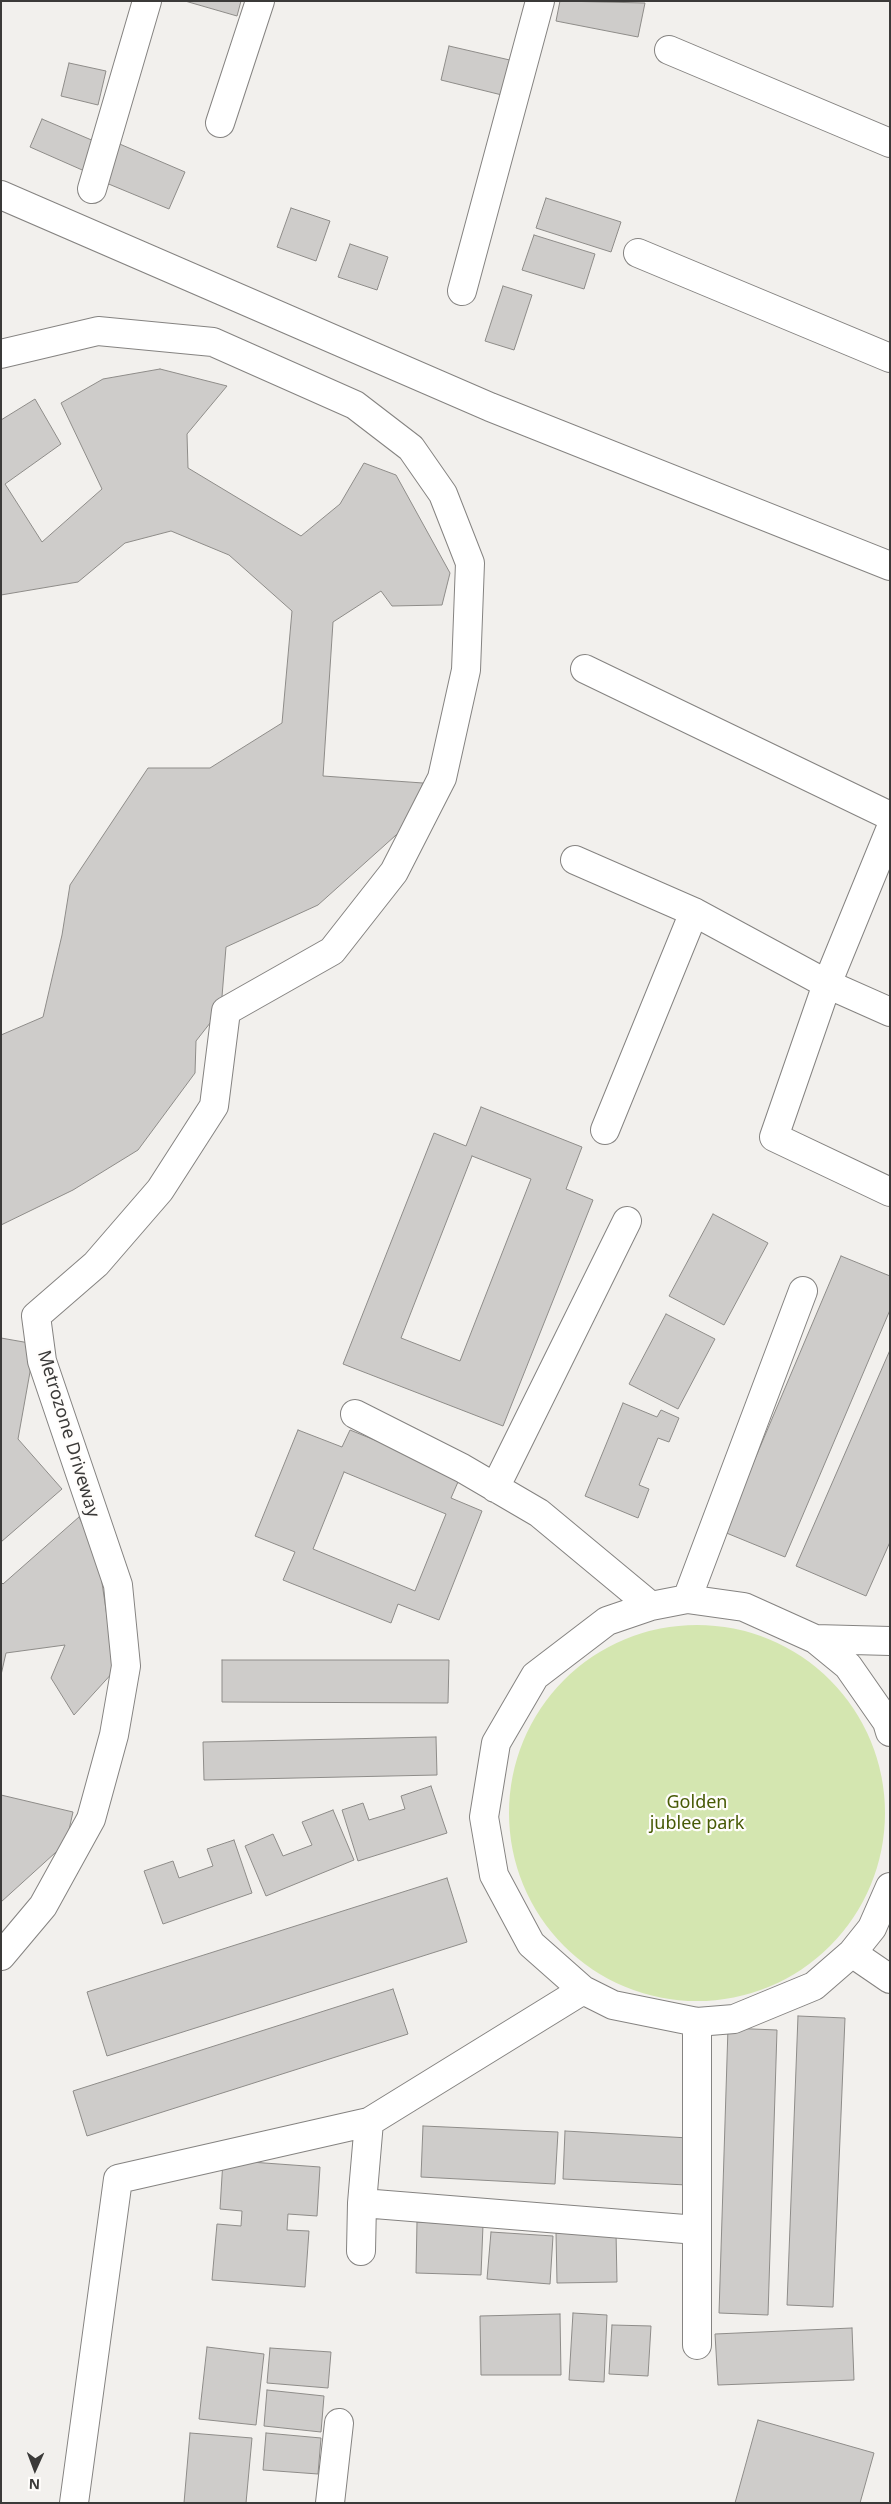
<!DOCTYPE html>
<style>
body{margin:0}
#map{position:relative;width:891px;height:2504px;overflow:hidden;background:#f2f0ed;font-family:"Noto Sans",sans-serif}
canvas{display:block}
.frame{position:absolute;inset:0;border:2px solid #3b3a39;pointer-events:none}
.north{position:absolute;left:10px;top:2444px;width:50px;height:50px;-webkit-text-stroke:4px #fffdfb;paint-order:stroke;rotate:182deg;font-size:14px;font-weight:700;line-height:20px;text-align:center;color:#3b3a39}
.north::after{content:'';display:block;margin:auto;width:18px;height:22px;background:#3b3a39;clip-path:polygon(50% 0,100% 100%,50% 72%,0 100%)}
</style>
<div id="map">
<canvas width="891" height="2504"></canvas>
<div class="frame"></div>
<div class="north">N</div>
</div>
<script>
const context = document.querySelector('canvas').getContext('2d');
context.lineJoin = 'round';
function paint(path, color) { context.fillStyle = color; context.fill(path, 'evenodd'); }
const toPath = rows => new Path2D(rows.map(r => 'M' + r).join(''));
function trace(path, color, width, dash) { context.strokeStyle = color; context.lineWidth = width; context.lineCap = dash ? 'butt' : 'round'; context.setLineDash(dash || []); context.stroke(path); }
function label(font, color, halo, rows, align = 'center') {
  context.font = font + ' "Noto Sans",sans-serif'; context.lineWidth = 4.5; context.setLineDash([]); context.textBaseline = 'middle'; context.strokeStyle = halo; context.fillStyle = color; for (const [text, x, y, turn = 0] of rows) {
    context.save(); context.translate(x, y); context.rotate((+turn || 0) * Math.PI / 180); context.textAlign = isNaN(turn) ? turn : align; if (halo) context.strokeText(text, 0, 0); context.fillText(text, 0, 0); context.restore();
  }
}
const green = toPath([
 '509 1813a188 188 0 1 1 376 0a188 188 0 1 1-376 0Z'
]);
const building = toPath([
 [185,1,241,1,237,16,185,1],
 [560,1,645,3,638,37,556,21,560,1],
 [449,46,514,61,506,96,441,80,449,46],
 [69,63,106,71,98,105,61,96,69,63],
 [42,119,101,144,89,173,30,147,42,119],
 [115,142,185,172,169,209,99,180,115,142],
 [546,198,621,222,611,252,536,228,546,198],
 [291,208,330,221,316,261,277,247,291,208],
 [534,235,595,254,584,289,522,270,534,235],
 [350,244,388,257,377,290,338,277,350,244],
 [503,286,532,295,514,350,485,341,503,286],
 [160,369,227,386,187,434,188,468,301,536,340,504,364,463,396,475,450,573,442,605,392,606,381,591,333,622,323,776,423,783,405,827,318,905,226,947,221,1009,196,1041,195,1073,138,1150,73,1190,1,1225,1,1035,43,1017,62,935,70,885,148,768,210,768,282,723,292,611,229,555,171,531,125,543,78,582,1,595,1,420,35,399,61,444,5,484,42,542,102,489,61,403,103,379,160,369],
 [481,1107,582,1147,566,1189,593,1200,503,1426,343,1364,434,1133,466,1146,481,1107],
 [472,1156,531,1179,460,1361,401,1338,472,1156],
 [713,1214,768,1243,724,1325,669,1296,713,1214],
 [841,1256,890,1276,890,1310,785,1557,724,1532,841,1256],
 [666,1314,715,1339,678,1409,629,1384,666,1314],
 [1,1338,35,1344,18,1439,62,1489,1,1542,1,1338],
 [890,1350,890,1542,866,1596,796,1566,890,1350],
 [623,1403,657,1417,661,1410,679,1418,669,1442,658,1438,639,1485,649,1489,638,1518,585,1496,623,1403],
 [298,1430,342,1447,350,1430,461,1475,451,1498,482,1511,439,1620,398,1604,391,1623,283,1580,295,1552,255,1536,298,1430],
 [344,1472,446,1514,415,1591,313,1549,344,1472],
 [79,1517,98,1556,115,1670,74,1715,51,1678,65,1645,6,1653,1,1675,1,1582,3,1584,79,1517],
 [222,1660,449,1660,448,1703,222,1702,222,1660],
 [436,1737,437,1775,204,1780,203,1742,436,1737],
 [431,1786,447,1833,358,1861,342,1810,363,1803,369,1820,405,1809,401,1796,431,1786],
 [1,1795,73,1812,66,1843,1,1902,1,1795],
 [333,1810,354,1860,266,1896,245,1846,273,1834,283,1856,312,1845,302,1822,333,1810],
 [234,1840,252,1893,163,1924,144,1871,173,1861,179,1878,213,1866,207,1849,234,1840],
 [447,1878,467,1942,107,2056,87,1992,447,1878],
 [393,1989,408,2034,87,2136,73,2091,393,1989],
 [798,2016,845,2018,833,2307,787,2305,798,2016],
 [728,2028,777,2030,768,2315,719,2313,728,2028],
 [423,2126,558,2132,555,2184,421,2177,423,2126],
 [565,2131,689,2138,687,2185,563,2179,565,2131],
 [223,2160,320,2167,317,2216,288,2214,287,2230,309,2231,305,2287,212,2280,217,2224,241,2226,242,2211,220,2209,223,2160],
 [417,2222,483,2225,481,2275,416,2273,417,2222],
 [491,2232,553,2236,550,2284,487,2279,491,2232],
 [616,2232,617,2282,557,2283,556,2233,616,2232],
 [573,2313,607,2315,604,2382,569,2380,573,2313],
 [560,2314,561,2375,481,2375,480,2316,560,2314],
 [612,2325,651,2326,648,2376,609,2374,612,2325],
 [852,2328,854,2380,718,2385,715,2334,852,2328],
 [207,2347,264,2354,256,2425,199,2419,207,2347],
 [270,2348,331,2352,328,2388,267,2383,270,2348],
 [267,2390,324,2396,321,2432,264,2426,267,2390],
 [758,2420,874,2453,860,2503,735,2503,758,2420],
 [190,2433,252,2438,246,2503,184,2503,190,2433],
 [266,2433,321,2438,318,2474,263,2470,266,2433]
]);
const street = toPath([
 [669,50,890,143],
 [220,123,260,1],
 [92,189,147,1],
 [1,195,490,407,890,566],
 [638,253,890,358],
 [462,291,540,1],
 [1,354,98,331,213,342,355,405,411,448,443,494,470,563,466,670,442,778,394,872,332,951,226,1011,214,1106,160,1190,96,1264,36,1316,42,1361,118,1585,126,1666,114,1735,91,1819,43,1906,1,1956],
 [585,669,890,816],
 [890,830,827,984,774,1137,890,1192],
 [575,860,694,912,827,984,890,1012],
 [605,1130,694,912],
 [355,1414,462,1468,539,1513,651,1606],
 [495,1488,627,1221],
 [687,1599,803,1291],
 [815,1639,890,1641],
 [890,1732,887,1722,848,1666,815,1639,744,1607,687,1599,651,1606,607,1621,535,1676,496,1743,484,1817,494,1875,531,1944,583,1990,613,2005,697,2022,734,2019,814,1986,852,1953,872,1928,890,1887],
 [852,1953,890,1979],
 [697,2022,697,2345],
 [362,2203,697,2230],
 [361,2251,362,2203,369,2122],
 [74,2503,118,2179,369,2122,583,1990],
 [330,2503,339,2423]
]);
const streetNames = [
 ["Metrozone Driveway",68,1434,73]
];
const parkNames = [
 ["Golden",697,1803],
 ["jublee park",697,1824]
];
paint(green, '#d4e6b0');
paint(building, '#ceccca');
trace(building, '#8e8c89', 1);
trace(street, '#858381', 30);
trace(street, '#fff', 28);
label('18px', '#3b3a39', '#fffdfb', streetNames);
label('18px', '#475a05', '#fffdfb', parkNames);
</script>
